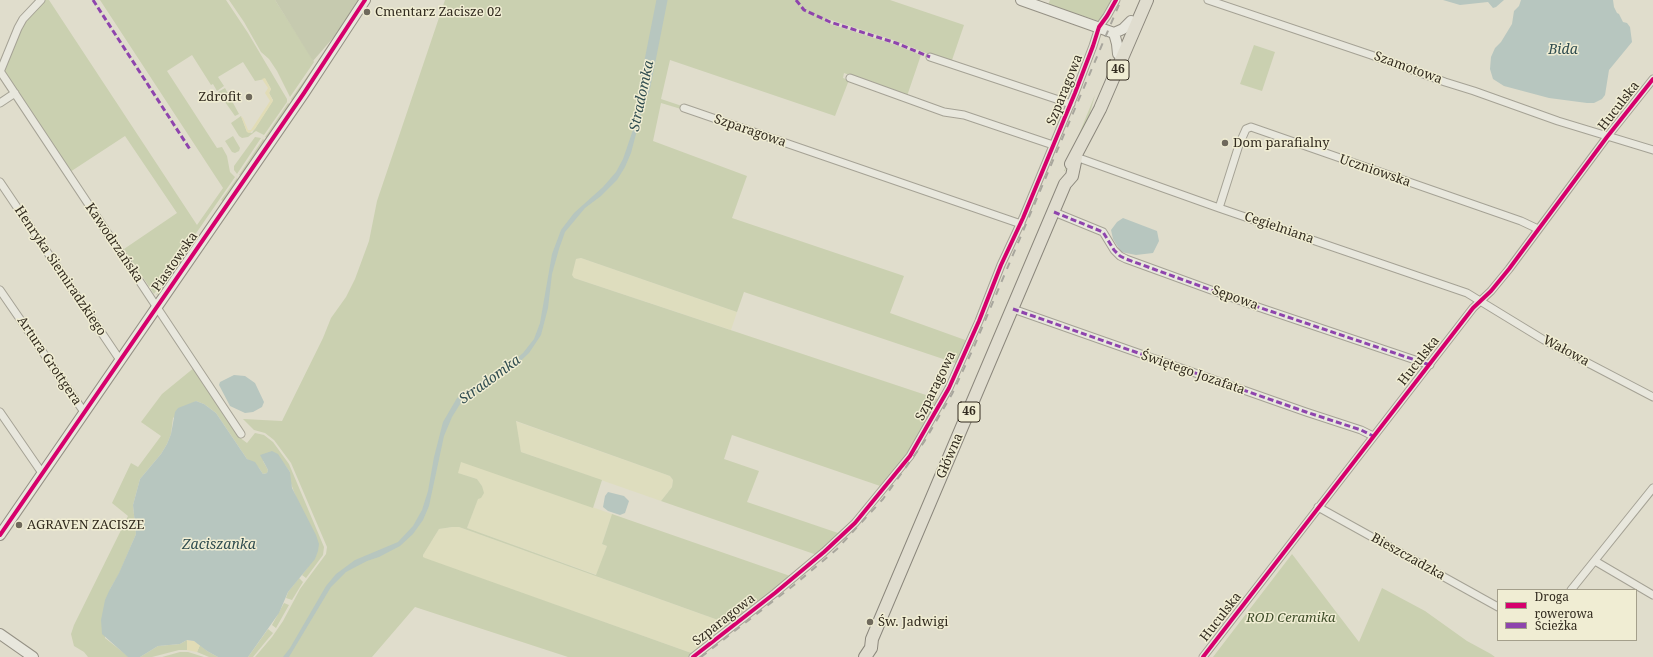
<!DOCTYPE html>
<meta charset="utf-8">
<style>
body{margin:0}
#map{position:relative;width:1653px;height:657px;overflow:hidden;background:#e0ddcc;font-family:"Noto Serif",serif}
canvas{display:block}
.legend{position:absolute;left:1497px;top:589px;width:140px;height:52px;box-sizing:border-box;background:#f0edd3;border:1px solid #a49f8b;margin:0;padding:5px 7px;list-style:none;font-size:12px;color:#322b1f}
.legend li{display:flex;align-items:center;gap:8px;height:20px}
.legend b{width:20px;border:1px solid #a49f8b}
</style>
<div id="map">
<canvas width="1653" height="657"></canvas>
<ul class="legend">
<li><b style="height:5px;background:#d6006c"></b>Droga rowerowa</li>
<li><b style="height:5px;background:#8e44ad"></b>Ścieżka</li>
</ul>
</div>
<script>
const context = document.querySelector('canvas').getContext('2d');
context.lineJoin = 'round';
function paint(path, color) { context.fillStyle = color; context.fill(path, 'evenodd'); }
const toPath = rows => new Path2D(rows.map(r => 'M' + r).join(''));
function trace(path, color, width, dash) { context.strokeStyle = color; context.lineWidth = width; context.lineCap = dash ? 'butt' : 'round'; context.setLineDash(dash || []); context.stroke(path); }
function label(font, color, halo, rows, align = 'center') {
  context.font = font + ' "Noto Serif",serif'; context.lineWidth = 3; context.setLineDash([]); context.textBaseline = 'middle'; context.strokeStyle = halo; context.fillStyle = color; for (const [text, x, y, turn = 0] of rows) {
    context.save(); context.translate(x, y); context.rotate((+turn || 0) * Math.PI / 180); context.textAlign = isNaN(turn) ? turn : align; if (halo) context.strokeText(text, 0, 0); context.fillText(text, 0, 0); context.restore();
  }
}
const farmland = toPath([
 [581,258,737,312,731,330,574,278,571,275,576,259],
 [515,421,670,476,673,480,672,487,661,501,521,452],
 [461,461,612,514,602,544,607,546,597,575,467,528,482,486,477,479,457,473],
 [452,527,459,527,732,625,694,654,423,558,423,555,439,529]
]);
const green = toPath([
 [44,0,49,0,197,225,223,188,100,0,226,0,248,33,287,99,287,102,264,135,256,131,248,137,242,138,239,136,231,123,241,116,247,132,252,133,273,100,269,93,271,89,265,79,255,81,243,62,218,77,224,86,217,91,213,84,211,85,192,55,167,71,217,148,222,147,227,156,230,172,235,177,154,294,124,249,177,213,125,136,70,172,4,71,23,24],
 [229,0,275,0,307,50,314,62,290,97,277,71,269,59,261,52,244,22],
 [445,0,890,0,964,25,951,63,896,41,825,18,824,21,830,24,896,45,921,55,907,96,844,73,843,78,849,80,835,116,670,60,661,99,682,106,681,109,661,103,653,141,747,176,732,218,904,276,890,313,968,341,958,364,744,292,737,312,581,258,576,259,572,275,574,278,941,400,908,455,883,487,732,435,724,459,759,471,747,502,841,534,817,555,661,501,672,487,673,480,670,476,516,421,521,452,602,480,593,508,461,462,458,473,477,479,482,486,484,493,481,498,478,499,467,528,596,575,607,546,602,544,612,514,793,577,732,625,459,527,452,527,439,529,423,555,423,557,425,558,694,654,690,657,568,657,415,607,372,657,255,657,272,637,283,621,300,589,326,554,327,547,291,463,274,440,265,433,254,430,243,419,282,421,323,338,331,318,346,297,355,279,369,241,377,201],
 [1050,0,1115,0,1101,21,1099,21,1048,5],
 [333,42,292,101,291,99,316,64],
 [1254,45,1275,52,1262,91,1240,84],
 [225,88,239,114,235,116,218,92],
 [1095,95,1090,113,1065,171,1064,171],
 [288,103,291,105,267,138,265,137],
 [233,136,240,148,239,151,235,153,232,152,225,141],
 [255,137,261,138,237,174,234,170,234,166],
 [263,139,265,141,242,176,241,176,239,175],
 [237,178,239,181,224,202,221,200],
 [195,238,198,241,181,265,178,262],
 [171,274,173,276,161,293,156,295],
 [195,367,239,437,247,443,255,433,264,435,273,442,289,464,324,547,323,555,306,578,302,575,308,567,297,500,290,481,290,472,285,465,263,461,268,470,267,473,263,474,259,468,247,459,216,413,204,404,196,401,173,418,171,434,167,444,161,454,140,479,133,505,136,534,119,574,110,589,105,638,129,657,88,657,84,652,74,646,71,634,74,625,128,516,112,503,131,463,138,467,161,436,141,422,162,394],
 [1292,554,1359,642,1382,588,1425,611,1467,641,1491,654,1495,657,1213,657],
 [299,578,303,582,292,600,286,598,288,592],
 [284,603,289,605,276,628,272,625],
 [268,629,273,633,267,640,253,657,248,657],
 [187,640,187,650,179,650,152,657,140,657,158,646,180,644],
 [200,645,207,651,218,657,209,657,197,652],
 [180,652,188,652,204,657,162,657]
]);
const sand = toPath([
 [265,78,271,89,269,93,273,101,255,129,249,133,247,132,241,116,243,118,248,130,251,130,270,101,265,93,268,88,262,79],
 [187,640,194,641,200,645,197,652,187,650]
]);
const cemetery = toPath([
 [275,0,359,0,339,31,313,61]
]);
const water = toPath([
 [1443,0,1504,0,1496,7,1493,8,1488,2,1460,5],
 [1521,0,1613,0,1614,7,1617,13,1619,14,1623,22,1627,23,1630,27,1632,42,1609,70,1605,95,1602,99,1594,103,1587,103,1549,98,1504,86,1493,79,1490,69,1491,57,1495,48,1501,42,1512,24,1514,11,1519,6],
 [644,77,649,78,645,100,631,153,625,167,617,180,601,196,585,208,565,232,559,249,552,274,548,308,541,335,529,353,511,370,491,380,462,401,452,417,444,436,429,506,423,520,413,534,400,546,379,557,367,561,346,572,331,587,289,657,283,657,290,648,326,586,336,574,355,560,398,542,413,526,422,510,428,491,434,457,443,422,457,398,486,378,510,364,523,353,534,339,540,323,552,254,561,230,574,213,603,187,616,172,623,159,634,127],
 [1123,218,1157,231,1159,241,1153,253,1136,255,1121,252,1113,239,1111,230,1117,222],
 [234,375,245,376,255,383,264,402,262,407,253,412,245,413,230,406,219,385,220,382],
 [196,401,204,404,216,413,247,459,255,462,263,474,267,473,268,470,260,455,272,451,278,454,290,472,292,488,316,535,319,544,318,551,315,559,288,592,279,613,248,657,218,657,207,651,194,641,187,640,180,644,158,646,140,657,128,657,102,634,101,620,105,600,110,589,119,573,136,534,133,505,140,479,161,454,167,444,171,434,175,412,178,408],
 [608,492,624,496,629,501,625,513,620,515,608,511,603,507,605,496]
]);
const river = toPath([
 [644,91,662,0]
]);
const street = toPath([
 [1208,0,1371,55,1445,82,1474,91,1558,121,1653,150],
 [930,57,1071,104],
 [0,71,241,434],
 [0,72,18,28,23,19,41,0],
 [850,78,944,112,964,115,1053,145],
 [0,103,15,93],
 [684,108,1021,224],
 [1076,157,1219,208,1467,293,1544,340,1653,397],
 [0,182,120,360],
 [1219,208,1239,145,1246,129,1251,127,1521,221,1538,229],
 [1054,212,1103,232,1114,250,1120,256,1126,259,1255,306,1430,365],
 [0,290,84,412],
 [1013,309,1306,412,1361,430,1373,436],
 [0,412,42,473],
 [1318,507,1498,607],
 [1595,561,1653,595],
 [1571,590,1653,488],
 [693,657,775,593,824,552,855,523,910,456,949,388,979,321,1001,265,1023,218,1075,93,1093,46,1099,27,1107,16,1116,0],
 [1203,657,1473,308,1491,291,1509,269,1607,137,1653,79]
]);
const secondary = toPath([
 [1021,0,1114,33,1123,29,1131,21],
 [1114,33,1117,44,1118,54],
 [0,535,304,93,365,0],
 [0,634,33,657]
]);
const primary = toPath([
 [1071,164,1100,109,1147,0],
 [865,657,871,648,872,639,1065,184,1072,176,1076,157]
]);
const rail = toPath([
 [701,657,794,585,837,549,883,499,924,442,952,394,973,349,1121,0]
]);
const quiet = toPath([
 [93,0,191,151],
 [796,0,804,10,830,22,896,43,930,57],
 [1054,212,1103,232,1114,250,1120,256,1126,259,1255,306,1430,365],
 [1013,309,1306,412,1361,430,1373,436]
]);
const cycleway = toPath([
 [0,535,304,93,365,0],
 [693,657,775,593,824,552,855,523,910,456,949,388,979,321,1001,265,1023,218,1075,93,1093,46,1099,27,1107,16,1116,0],
 [1203,657,1473,308,1491,291,1509,269,1607,137,1653,79]
]);
const markers = [
 [367,12,4,"#6f695c"],
 [249,97,4,"#6f695c"],
 [1225,143,4,"#6f695c"],
 [19,525,4,"#6f695c"],
 [870,622,4,"#6f695c"]
];
const shields = [
 [1118,70,22],
 [969,412,22]
];
const shieldNames = [
 ["46",1118,70],
 ["46",969,412]
];
const poiNames = [
 ["Cmentarz Zacisze 02",375,12],
 ["Zdrofit",241,97,"right"],
 ["Dom parafialny",1233,143],
 ["AGRAVEN ZACISZE",27,525],
 ["Św. Jadwigi",878,622]
];
const streetNames = [
 ["Szamotowa",1408,68,20],
 ["Szparagowa",1065,90,-68],
 ["Huculska",1619,106,-52],
 ["Szparagowa",750,131,19],
 ["Uczniowska",1375,171,19],
 ["Cegielniana",1279,228,19],
 ["Kawodrzańska",114,243,56],
 ["Piastowska",175,262,-55],
 ["Henryka Siemiradzkiego",60,271,56],
 ["Sępowa",1235,298,20],
 ["Wałowa",1566,351,28],
 ["Artura Grottgera",49,361,56],
 ["Huculska",1419,361,-52],
 ["Świętego Jozafata",1193,373,19],
 ["Szparagowa",936,386,-64],
 ["Główna",950,456,-67],
 ["Bieszczadzka",1408,557,29],
 ["Huculska",1221,617,-52],
 ["Szparagowa",724,620,-38]
];
const parkNames = [
 ["ROD Ceramika",1291,618]
];
const waterNames = [
 ["Bida",1563,50],
 ["Stradomka",642,96,-78],
 ["Stradomka",490,380,-36],
 ["Zaciszanka",219,545]
];
paint(farmland, '#deddbe');
paint(green, '#cad0b0');
paint(sand, '#e1dcb6');
paint(cemetery, '#c6caaf');
paint(water, '#b7c6bf');
trace(river, '#b7c6bf', 11);
trace(street, '#a5a295', 9);
trace(secondary, '#959185', 12);
trace(primary, '#8b877c', 14);
trace(street, '#e8e7dd', 7);
trace(secondary, '#e8e7dd', 10);
trace(primary, '#e0ddcf', 12);
trace(rail, '#a8a69d', 2, [7, 7]);
trace(quiet, '#8e44ad', 3, [6, 3]);
trace(cycleway, '#d6006c', 4);
for (const [x, y, r, color] of markers) { const dot = new Path2D(); dot.arc(x, y, r, 0, 2 * Math.PI); context.fillStyle = color; context.fill(dot); trace(dot, '#f0edd3', 1.5); }
for (const [x, y, w] of shields) { const box = new Path2D(); box.roundRect(x - w / 2, y - 10, w, 20, 3); context.fillStyle = '#f0edd3'; context.fill(box); trace(box, '#322b1f', 1); }
label('bold 12px', '#322b1f', null, shieldNames);
label('13px', '#322b1f', '#f0edd3', poiNames, 'left');
label('13px', '#322b1f', '#f0edd3', streetNames);
label('italic 13px', '#3d4c28', '#f0edd3', parkNames);
label('italic 14px', '#304d50', '#f0edd3', waterNames);
</script>
